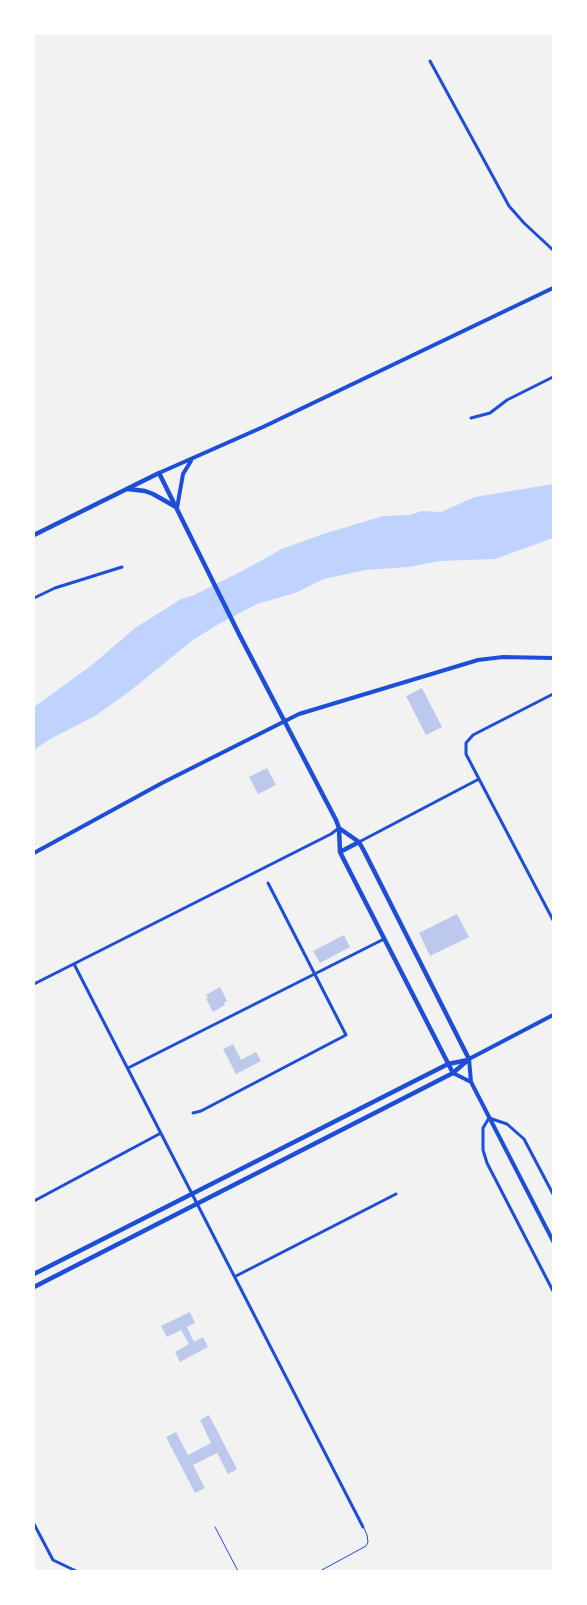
<!DOCTYPE html>
<style>
body{margin:0}
#map{position:relative;width:587px;height:1605px;overflow:hidden;background:#f2f2f2;font-family:Montserrat,sans-serif}
canvas{display:block}
.frame{position:absolute;inset:0;border:35px solid #fff;pointer-events:none}
</style>
<div id="map">
<canvas width="587" height="1605"></canvas>
<div class="frame"></div>
</div>
<script>
const context = document.querySelector('canvas').getContext('2d');
context.lineJoin = 'round';
function paint(path, color) { context.fillStyle = color; context.fill(path, 'evenodd'); }
const toPath = rows => new Path2D(rows.map(r => 'M' + r).join(''));
function trace(path, color, width, dash) { context.strokeStyle = color; context.lineWidth = width; context.lineCap = dash ? 'butt' : 'round'; context.setLineDash(dash || []); context.stroke(path); }
const water = toPath([
 [553,484,553,538,495,559,440,561,409,567,365,570,324,579,295,593,257,604,217,625,193,640,130,691,95,716,52,738,34,750,34,707,92,665,135,628,181,599,194,595,242,571,282,549,323,534,383,516,410,515,422,511,441,512,475,497]
]);
const building = toPath([
 [422,688,442,727,426,735,406,696],
 [267,768,276,785,258,794,249,777],
 [457,914,469,937,430,956,419,933],
 [344,935,350,947,320,963,313,951],
 [220,987,227,1001,224,1003,225,1005,213,1012,206,999,208,998,206,995],
 [233,1044,241,1060,256,1052,261,1061,236,1074,223,1049],
 [190,1312,195,1323,187,1327,194,1342,203,1337,208,1347,180,1362,175,1352,189,1344,181,1330,167,1337,161,1326],
 [209,1415,237,1469,228,1474,217,1453,193,1465,205,1488,195,1493,166,1437,176,1432,188,1455,211,1443,200,1420]
]);
const service = toPath([
 [215,1527,238,1571],
 [320,1571,366,1546,368,1542,367,1535,364,1528]
]);
const minor = toPath([
 [430,61,509,206,524,223,553,250],
 [471,418,490,413,507,400,553,377],
 [34,598,55,588,122,567],
 [479,779,553,920],
 [359,842,479,779,466,754,466,743,473,735,553,694],
 [74,964,363,1527],
 [34,984,331,834,339,828],
 [128,1068,384,939],
 [193,1113,201,1111,346,1035,268,883],
 [553,1194,524,1139,507,1124,489,1118,483,1128,483,1150,487,1163,553,1291],
 [34,1201,161,1133],
 [236,1276,396,1194],
 [34,1524,53,1560,76,1571]
]);
const tertiary = toPath([
 [159,473,263,427,553,288],
 [177,508,183,474,191,461],
 [34,853,162,783,299,714,478,660,503,657,553,658],
 [553,1015,469,1059,471,1082,553,1241],
 [453,1073,471,1082]
]);
const secondary = toPath([
 [128,489,145,491,153,494,176,507],
 [34,535,159,473,240,636,336,820,339,828,340,852,345,862,453,1073],
 [339,828,359,842,364,851,469,1059],
 [340,852,359,842],
 [34,1274,448,1064,468,1060],
 [34,1287,453,1073,469,1059]
]);
paint(water, '#bfd3fe');
paint(building, '#bdc9ec');
trace(service, '#1d4ed8', 1);
trace(minor, '#1d4ed8', 3);
trace(tertiary, '#1d4ed8', 4);
trace(secondary, '#1d4ed8', 4.5);
</script>
